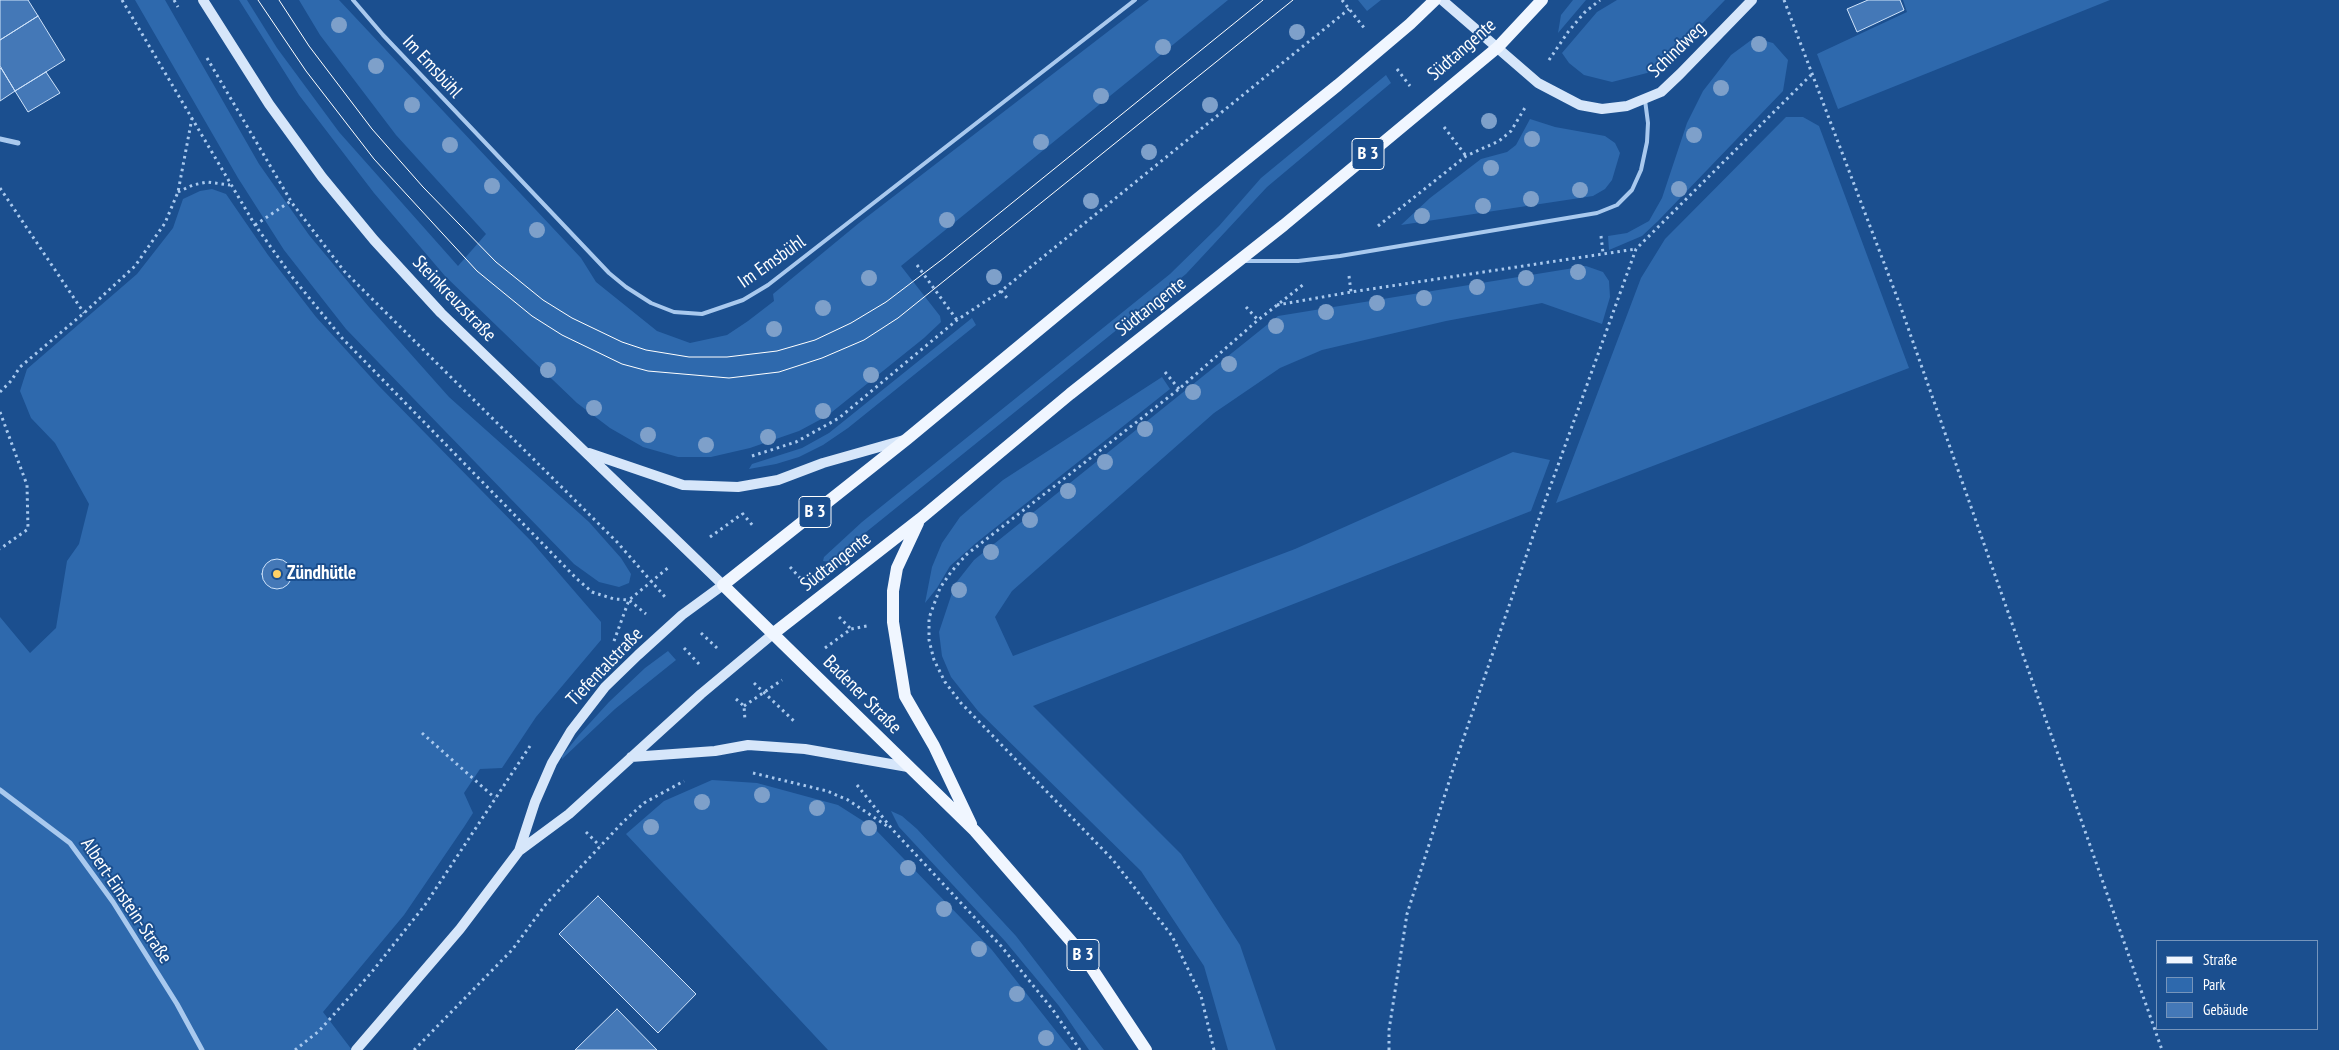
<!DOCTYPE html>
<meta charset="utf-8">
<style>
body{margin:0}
#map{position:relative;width:2339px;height:1050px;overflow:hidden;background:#1b4f8f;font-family:"PT Sans Narrow",sans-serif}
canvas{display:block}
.legend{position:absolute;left:2156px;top:940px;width:162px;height:90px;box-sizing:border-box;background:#1b4f8f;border:1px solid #7695bc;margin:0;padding:6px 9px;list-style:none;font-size:15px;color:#fff}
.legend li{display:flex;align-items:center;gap:10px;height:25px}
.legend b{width:25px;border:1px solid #7695bc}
</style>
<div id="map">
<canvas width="2339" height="1050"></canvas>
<ul class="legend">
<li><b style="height:6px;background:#f0f6ff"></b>Straße</li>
<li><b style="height:14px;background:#2e69ad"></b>Park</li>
<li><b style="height:14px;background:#4478b7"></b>Gebäude</li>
</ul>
</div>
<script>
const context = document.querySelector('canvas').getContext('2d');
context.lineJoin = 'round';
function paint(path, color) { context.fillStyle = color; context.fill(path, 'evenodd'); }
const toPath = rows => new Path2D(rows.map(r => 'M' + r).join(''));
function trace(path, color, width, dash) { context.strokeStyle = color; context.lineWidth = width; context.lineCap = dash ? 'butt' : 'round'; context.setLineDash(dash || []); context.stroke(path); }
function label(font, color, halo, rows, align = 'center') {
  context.font = font + ' "PT Sans Narrow",sans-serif'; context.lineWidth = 4; context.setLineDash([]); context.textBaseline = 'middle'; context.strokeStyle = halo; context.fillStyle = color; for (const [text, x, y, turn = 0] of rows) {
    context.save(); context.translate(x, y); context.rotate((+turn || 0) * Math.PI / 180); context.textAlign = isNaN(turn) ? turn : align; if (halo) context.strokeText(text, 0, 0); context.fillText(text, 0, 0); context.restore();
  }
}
const green = toPath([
 [135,0,165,0,259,164,309,235,369,307,449,397,589,522,621,558,631,574,629,583,619,587,599,582,574,564,346,329,284,250,238,178],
 [239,0,247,0,277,48,339,132,458,266,486,234,396,135,320,35,299,0,339,0,581,258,596,282,657,331,690,343,727,335,748,321,774,301,773,294,859,223,1149,0,1228,0,901,266,940,316,941,322,924,338,827,416,799,431,750,448,711,457,678,457,643,447,610,428,577,403,529,357,445,276,374,193,299,95],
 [1358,0,1381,0,1367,11],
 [1573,0,1586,0,1558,33,1561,15],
 [1617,0,1725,0,1669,58,1647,73,1612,82,1584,75,1569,63,1562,53,1597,12],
 [1903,0,2110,0,1838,109,1817,54,1907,12],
 [1754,38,1773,43,1788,60,1783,91,1658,221,1642,236,1609,250,1608,236,1627,233,1649,221,1662,198,1687,123,1703,91,1731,55],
 [1386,75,1391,83,1267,187,1186,274,829,562,823,561,824,557,862,522,1170,274,1219,226,1261,178],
 [1786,117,1803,117,1819,126,1909,368,1556,503,1641,278,1665,239],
 [1530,119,1555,127,1605,136,1615,143,1620,153,1612,180,1605,189,1593,196,1401,225,1430,198,1481,159,1507,152,1516,145],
 [212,189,226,194,268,255,316,317,378,385,531,541,601,622,601,640,536,717,502,768,480,769,464,793,473,813,464,827,404,915,323,1012,352,1050,0,1050,0,617,30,653,56,628,67,561,79,544,89,504,55,443,31,418,20,391,27,369,137,274,173,228,183,199,200,191],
 [1586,266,1603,272,1609,281,1610,297,1602,324,1542,303,1446,321,1322,350,1280,368,1214,413,1012,591,995,617,1013,656,1295,549,1513,452,1550,460,1531,511,1033,706,1181,854,1240,945,1276,1050,1228,1050,1204,966,1141,871,978,711,951,677,942,656,939,632,955,584,974,560,1278,316],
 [972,318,976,325,848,428,823,445,799,457,776,464,749,469,752,464,802,448,829,433],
 [1162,377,1170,389,976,543,950,566,937,588,925,603,932,567,942,543,960,517,1003,480],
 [668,651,676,660,615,709,562,759,562,756,579,735,609,702,645,668],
 [712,780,757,783,838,805,874,828,992,950,1071,1050,828,1050,626,834,664,801],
 [891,811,902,816,917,829,1016,936,1104,1050,1089,1050,1059,1006,1005,941,899,827]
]);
const building = toPath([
 [0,0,28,0,38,16,0,40,0,0],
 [1868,0,1900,0,1904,10,1857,32,1847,9,1868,0],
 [38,16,65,60,15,91,0,66,0,40,38,16],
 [1,68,15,91,0,101,0,69,1,68],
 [46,72,60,93,28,112,15,91,46,72],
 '262 574a15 15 0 1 1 30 0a15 15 0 1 1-30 0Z',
 [598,896,696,994,658,1033,559,934,598,896],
 [617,1009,657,1050,575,1050,617,1009]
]);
const path = toPath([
 [122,0,255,225,293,278,342,338,577,579,592,592,614,599,629,600,646,614],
 [174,0,178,7],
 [1342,0,1365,29],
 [1784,0,1900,305,2162,1050],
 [207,58,292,203,344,271,617,542,665,597],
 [1549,60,1568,32,1584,13,1600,0],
 [1397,69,1410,86],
 [1444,127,1466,156],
 [0,188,84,313],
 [178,192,193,185,207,182,230,185],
 [255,225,291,201],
 [1378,226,1466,156,1499,141,1511,131,1526,106],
 [1601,236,1603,253],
 [917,265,957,320],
 [1349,276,1351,292],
 [1001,291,1008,299],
 [1277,305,1351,292,1636,249],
 [1246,307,1258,320],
 [1165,372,1179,389],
 [0,392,11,381,20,367,84,313,135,266,165,223,178,192,192,118],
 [0,412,27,485,28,529,0,549],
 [752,456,796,442,839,418,957,320,1001,291,1349,9],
 [742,513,754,527],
 [710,537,742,514],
 [790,567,801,579],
 [839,617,851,629],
 [701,633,717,648],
 [614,641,629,600,669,567],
 [684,648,699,664],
 [825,648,851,629,867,626],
 [754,683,795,722],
 [736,699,744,706,745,720],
 [744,706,782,680],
 [422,733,495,798],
 [753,773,827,791,848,800,887,826],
 [857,785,892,829,1001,946,1053,1010,1080,1050],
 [586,832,600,846],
 [295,1050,319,1031,371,973,425,905,530,746],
 [414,1050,512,950,546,904,623,822,644,803,684,781],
 [1214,1050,1201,996,1172,936,1113,860,961,703,945,682,934,660,929,640,929,618,940,588,951,572,966,555,1179,389,1258,320,1304,284],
 [1389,1050,1389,1030,1407,914,1454,766,1544,504,1636,249,1811,75]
]);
const lane = toPath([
 [353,0,383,35,609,273,626,287,651,303,674,312,702,314,743,300,768,285,1135,0],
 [1244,261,1298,261,1340,256,1597,213,1617,205,1632,190,1641,170,1647,142,1648,123,1645,100]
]);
const street = toPath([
 [0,139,18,143],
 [0,790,70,843,113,902,177,1004,202,1050]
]);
const secondary = toPath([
 [203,0,269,104,322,177,374,240,441,313,723,585,682,615,638,655,605,687,571,731,552,763,535,802,519,851],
 [1442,0,1538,83,1580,105,1602,109,1627,106,1661,92,1680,74,1752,0],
 [589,453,683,485,738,487,778,480,823,463,904,440],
 [631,757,715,751,748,745,805,749,908,767],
 [356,1050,460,929,519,851,569,814,701,694,774,633]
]);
const primary = toPath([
 [918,523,897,568,893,591,893,622,905,696,934,746,971,824],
 [774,633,920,519,1070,394,1284,225,1498,47,1542,0],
 [1146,1050,1083,955,975,831,723,585,907,439,1197,199,1338,85,1410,24,1435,0]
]);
const tram = toPath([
 [258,0,306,71,374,159,477,271,532,316,562,335,622,364,648,371,729,378,779,372,822,358,864,340,898,318,1293,0],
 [279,0,309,46,372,129,423,187,496,262,543,300,572,318,622,342,646,350,689,357,727,357,777,351,815,340,851,323,886,302,944,258,1263,0]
]);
const trees = [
 [339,25],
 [1297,32],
 [1759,44],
 [1163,47],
 [376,66],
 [1721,88],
 [1101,96],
 [412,105],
 [1210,105],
 [1489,121],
 [1694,135],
 [1532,139],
 [1041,142],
 [450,145],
 [1149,152],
 [1491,168],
 [492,186],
 [1679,189],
 [1580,190],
 [1531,199],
 [1091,201],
 [1483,206],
 [1422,216],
 [947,220],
 [537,230],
 [1578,272],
 [994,277],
 [869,278],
 [1526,278],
 [1477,287],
 [1424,298],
 [1377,303],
 [823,308],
 [1326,312],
 [1276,326],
 [774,329],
 [1229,364],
 [548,370],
 [871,375],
 [1193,392],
 [594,408],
 [823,411],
 [1145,429],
 [648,435],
 [768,437],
 [706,445],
 [1105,462],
 [1068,491],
 [1030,520],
 [991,552],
 [959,590],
 [762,795],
 [702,802],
 [817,808],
 [651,827],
 [869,828],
 [908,868],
 [944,909],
 [979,949],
 [1017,994],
 [1046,1038]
];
const markers = [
 [277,574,5,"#ffd166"]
];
const shields = [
 [1368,154,32],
 [815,512,32],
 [1083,955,32]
];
const shieldNames = [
 ["B 3",1368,154],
 ["B 3",815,512],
 ["B 3",1083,955]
];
const streetNames = [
 ["Südtangente",1462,50,-41],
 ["Schindweg",1677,50,-44],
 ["Im Emsbühl",432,67,47],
 ["Im Emsbühl",772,262,-35],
 ["Steinkreuzstraße",454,299,46],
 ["Südtangente",1151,307,-38],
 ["Südtangente",836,562,-38],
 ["Tiefentalstraße",605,667,-46],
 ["Badener Straße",862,695,45],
 ["Albert-Einstein-Straße",126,901,56]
];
const poiNames = [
 ["Zündhütle",287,574]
];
paint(green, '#2e69ad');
paint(building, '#4478b7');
trace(building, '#cfe3fa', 1);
trace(path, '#a9c9ee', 3, [2.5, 4]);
trace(lane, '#a9c9ee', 4);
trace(street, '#a9c9ee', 5);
trace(secondary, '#d6e6fa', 10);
trace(primary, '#f0f6ff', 12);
trace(tram, '#fff', 1);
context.fillStyle = '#7ea0ca';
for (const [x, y] of trees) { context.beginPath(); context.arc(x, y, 8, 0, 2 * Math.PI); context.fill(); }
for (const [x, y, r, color] of markers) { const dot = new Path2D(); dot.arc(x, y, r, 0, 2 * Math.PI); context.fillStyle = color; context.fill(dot); trace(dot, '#1b4f8f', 2); }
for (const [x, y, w] of shields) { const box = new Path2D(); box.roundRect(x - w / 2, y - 15.5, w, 31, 4); context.fillStyle = '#1b4f8f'; context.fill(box); trace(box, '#fff', 1); }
label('bold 18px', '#fff', null, shieldNames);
label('19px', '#fff', '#1b4f8f', streetNames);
label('bold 19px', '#fff', '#1b4f8f', poiNames, 'left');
</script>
